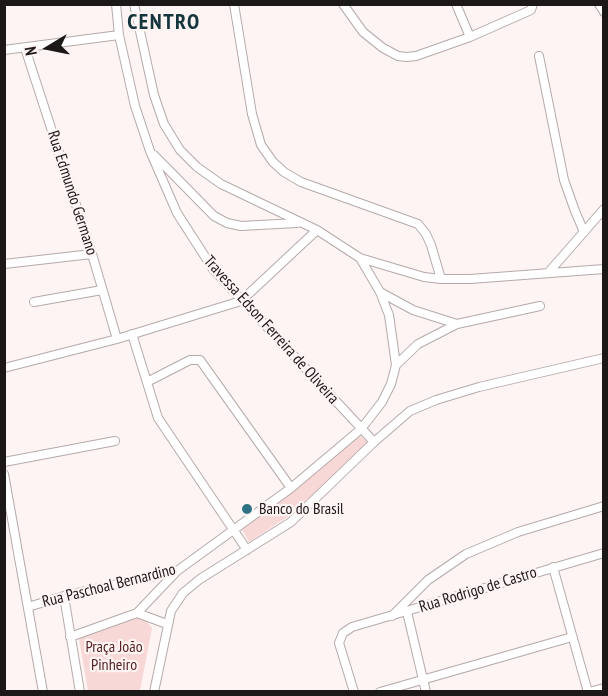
<!DOCTYPE html>
<meta charset="utf-8">
<style>
body{margin:0}
#map{position:relative;width:608px;height:696px;overflow:hidden;background:#fef4f3;font-family:"PT Sans Narrow",sans-serif}
canvas{display:block}
.frame{position:absolute;inset:0;border:6px solid #1c1818;pointer-events:none}
.north{position:absolute;left:18px;top:18px;width:60px;height:60px;-webkit-text-stroke:4px #fef4f3;paint-order:stroke;rotate:260deg;font-size:16px;font-weight:700;line-height:24px;text-align:center;color:#1c1818}
.north::after{content:'';display:block;margin:auto;width:21px;height:27px;background:#1c1818;clip-path:polygon(50% 0,100% 100%,50% 72%,0 100%)}
</style>
<div id="map">
<canvas width="608" height="696"></canvas>
<div class="frame"></div>
<div class="north">N</div>
</div>
<script>
const context = document.querySelector('canvas').getContext('2d');
context.lineJoin = 'round';
function paint(path, color) { context.fillStyle = color; context.fill(path, 'evenodd'); }
const toPath = rows => new Path2D(rows.map(r => 'M' + r).join(''));
function trace(path, color, width, dash) { context.strokeStyle = color; context.lineWidth = width; context.lineCap = dash ? 'butt' : 'round'; context.setLineDash(dash || []); context.stroke(path); }
function label(font, color, halo, rows, align = 'center') {
  context.font = font + ' "PT Sans Narrow",sans-serif'; context.lineWidth = 4.5; context.setLineDash([]); context.textBaseline = 'middle'; context.strokeStyle = halo; context.fillStyle = color; for (const [text, x, y, turn = 0] of rows) {
    context.save(); context.translate(x, y); context.rotate((+turn || 0) * Math.PI / 180); context.textAlign = isNaN(turn) ? turn : align; if (halo) context.strokeText(text, 0, 0); context.fillText(text, 0, 0); context.restore();
  }
}
const green = toPath([
 [358,434,369,444,290,515,249,542,241,528],
 [134,617,143,617,152,628,140,691,88,691,78,633]
]);
const street = toPath([
 [116,4,119,35,135,106,150,151,177,213,213,269,374,442],
 [134,4,154,95,164,124,180,150,197,167,221,184,317,230,360,258,424,277,441,279,470,279,604,269],
 [234,4,252,114,261,145,273,162,284,172,301,182,418,224,426,234,431,245,441,279],
 [343,4,363,32,383,48,398,56,407,57,416,56,470,37,531,10,533,4],
 [456,4,470,37],
 [599,4,604,12],
 [25,48,92,254,117,339],
 [4,50,119,35],
 [539,56,564,180,575,211,584,232],
 [154,155,214,216,227,223,241,226,297,223],
 [4,264,92,254],
 [548,273,604,209],
 [380,292,413,310,457,324],
 [34,302,102,290],
 [132,334,158,418,247,550],
 [396,365,418,344,457,324,540,306],
 [4,368,117,339,241,301,317,230],
 [147,382,190,360,200,360,291,488],
 [4,462,115,441],
 [4,474,43,692],
 [553,567,588,692],
 [64,596,80,692],
 [28,607,64,596,177,571,291,488,361,429,382,402,391,384,396,365,389,315,380,292,360,258],
 [407,612,426,692],
 [137,613,167,624],
 [392,616,428,580,466,554,518,532,604,506],
 [70,637,137,613,177,571],
 [154,692,171,611,183,593,200,579,291,522,374,442,410,411,436,400,479,387,604,358],
 [354,692,339,643,343,633,352,627,604,553],
 [380,692,572,637],
 [589,692,604,688]
]);
const markers = [
 [247,509,6,"#2f7283"]
];
const streetNames = [
 ["Rua Edmundo Germano",72,193,72],
 ["Travessa Edson Ferreira de Oliveira",271,330,48],
 ["Rua Paschoal Bernardino",109,586,-14],
 ["Rua Rodrigo de Castro",478,590,-17]
];
const poiNames = [
 ["Banco do Brasil",259,509]
];
const parkNames = [
 ["Praça João",114,647],
 ["Pinheiro",114,665]
];
const districtNames = [
 ["CENTRO",164,23]
];
paint(green, '#f8d8d7');
trace(street, '#b5aaaa', 10);
trace(street, '#fff', 8);
for (const [x, y, r, color] of markers) { const dot = new Path2D(); dot.arc(x, y, r, 0, 2 * Math.PI); context.fillStyle = color; context.fill(dot); trace(dot, '#fef4f3', 2); }
label('16px', '#1c1818', '#fef4f3', streetNames);
label('16px', '#1c1818', '#fef4f3', poiNames, 'left');
label('16px', '#542223', '#fef4f3', parkNames);
context.letterSpacing = '1.5px';
label('bold 22px', '#15353d', '#fef4f3', districtNames);
context.letterSpacing = '0px';
</script>
